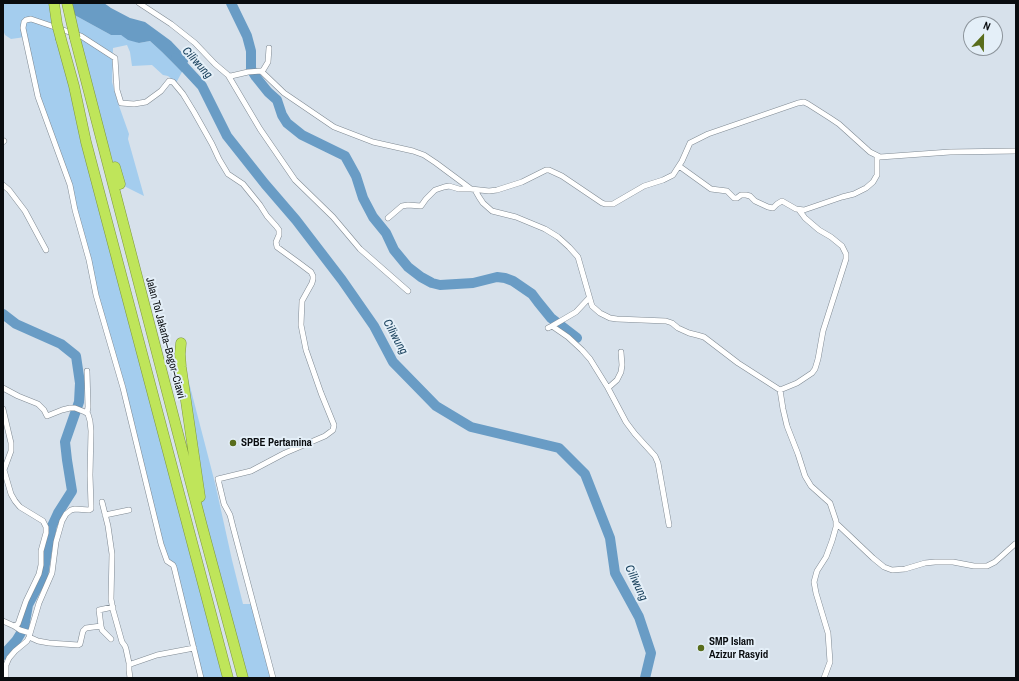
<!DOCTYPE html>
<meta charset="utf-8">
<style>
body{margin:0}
#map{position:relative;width:1019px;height:681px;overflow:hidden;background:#d7e1eb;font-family:"Archivo Narrow",sans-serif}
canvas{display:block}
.frame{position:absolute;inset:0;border:4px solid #090c0f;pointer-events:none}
.north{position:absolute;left:963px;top:16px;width:40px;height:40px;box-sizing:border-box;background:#e4eff8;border:1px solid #8c949b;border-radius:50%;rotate:22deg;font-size:11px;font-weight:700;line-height:16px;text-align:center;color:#090c0f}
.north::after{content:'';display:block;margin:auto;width:14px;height:18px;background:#596d1c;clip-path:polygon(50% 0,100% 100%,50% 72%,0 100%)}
</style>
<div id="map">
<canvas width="1019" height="681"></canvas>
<div class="frame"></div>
<div class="north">N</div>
</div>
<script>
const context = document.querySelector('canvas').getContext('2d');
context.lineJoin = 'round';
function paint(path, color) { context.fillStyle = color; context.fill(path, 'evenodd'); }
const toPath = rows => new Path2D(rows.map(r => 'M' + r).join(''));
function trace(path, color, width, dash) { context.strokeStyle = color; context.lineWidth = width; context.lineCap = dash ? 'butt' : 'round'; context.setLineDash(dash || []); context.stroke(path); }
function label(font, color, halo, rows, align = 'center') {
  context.font = font + ' "Archivo Narrow",sans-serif'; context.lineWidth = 4; context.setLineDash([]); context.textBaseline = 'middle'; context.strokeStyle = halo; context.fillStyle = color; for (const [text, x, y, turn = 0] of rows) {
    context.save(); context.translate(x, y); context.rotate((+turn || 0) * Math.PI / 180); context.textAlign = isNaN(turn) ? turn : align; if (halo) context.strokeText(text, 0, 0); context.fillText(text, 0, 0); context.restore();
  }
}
const green = toPath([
 [3,3,54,3,228,678,201,678,174,567,168,562,70,185,38,95,25,37,11,39,5,35,3,30],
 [69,12,111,35,121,35,139,43,150,41,162,52,182,72,176,83,168,76,163,75,152,65,132,66,130,52,127,45,113,48,112,82,118,103,129,134,128,139,144,196,120,184,94,100],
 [186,371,215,483,232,560,243,604,253,604,273,678,243,678,202,526]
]);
const water = toPath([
 [67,3,104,3,111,8,130,18,145,22,171,41,189,60,182,72,162,52,150,41,139,43,128,40,121,35,111,35,69,12]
]);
const river = toPath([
 [231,3,247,36,251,51,251,69,256,77,268,92,277,100,282,115,287,123,302,135,345,156,356,176,363,198,373,217,386,233,394,250,408,267,421,277,432,283,440,285,473,283,497,277,505,278,513,281,532,294,538,302,551,318,577,338],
 [176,58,202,86,227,136,265,184,296,220,342,280,374,326,393,362,436,406,471,427,559,448,585,474,610,538,615,573,639,617,651,653,645,678],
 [3,314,16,324,61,344,76,356,80,383,79,402,65,442,67,460,72,491,58,513,52,526,47,551,43,577,28,605,24,628,16,641,3,655]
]);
const street = toPath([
 [139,3,171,24,195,43,215,64,228,75,231,76,248,72,261,71,284,93,334,127,373,142,413,151,424,155,436,163,471,189,489,191,497,190,522,182,546,170,549,170,562,176,602,203,605,204,613,204,644,186,663,180,673,175,682,161,690,143,708,134,798,103,804,102,808,104,830,118,839,124,870,152,880,157,950,152,1016,151],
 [262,72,268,62,269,48],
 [228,75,260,129,295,180,333,217,360,249,408,291],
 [3,142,4,141],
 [679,166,711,189,727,191,734,198,737,198,741,195,746,195,750,196,755,201,768,207,773,208,777,204,782,201,796,209,804,210,842,197,854,194,866,188,873,182,877,175,877,156],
 [3,185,9,190,25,211,46,250],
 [475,190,479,197,483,203,492,211,516,217,545,229,558,237,569,247,578,257,592,306,600,313,610,318,617,319,666,321,672,323,678,328,689,333,697,335,704,337,738,363,780,390,783,409,787,426,798,454,805,476,811,486,830,503,836,521,836,527,832,541,826,557,817,571,814,582,816,593,828,633,830,662,824,678],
 [388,218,402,206,408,205,421,206,426,199,435,190,444,187,449,186,459,189,471,189],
 [552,326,576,312,589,298],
 [548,328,552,326,568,337,582,350,590,359,608,388,626,422,635,434,655,456,658,463,669,525],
 [87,371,88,407,87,413],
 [3,388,18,396,38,404,44,410,47,416,62,410,70,408,75,408,85,412,88,414,90,421,91,431,90,475,91,505,91,509,89,510,75,509,71,510,66,514,62,521,56,542,52,573,39,603,29,637,27,641,15,651,9,658,6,665,6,678],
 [608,388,617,380,621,372,622,365,621,352],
 [780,390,797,383,812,373,815,369,818,359,823,331,846,259,846,254,842,246,831,237,819,230,805,218,799,210],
 [3,409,11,443,11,451,4,470,11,494,15,501,20,507,43,521,46,527,46,533,41,551,41,565,39,574,26,601,18,624,14,626],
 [102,502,108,526,112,554,111,599,113,610,122,642,125,646,126,649,129,663,131,664,157,655,194,648],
 [105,515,129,510],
 [836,523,873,558,884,567,892,570,905,569,925,563,935,562,953,562,974,566,987,566,995,562,1015,544],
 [3,621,14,626,20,630,30,633],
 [101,626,99,610,113,607],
 [29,637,38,641,49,643,78,645,80,644,83,631,86,628,101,626,102,630,111,639],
 [129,664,129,670,130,678],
 [201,678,174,567,173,565,167,561,161,544,123,388,96,295,89,260,75,210,70,185,38,97,23,28,24,22,26,20,31,19,81,36,115,58,117,90,121,103,134,104,146,102,161,91,169,81,173,82,183,94,194,112,212,144,219,159,228,174,243,184,260,205,267,216,276,226,279,230,279,235,276,242,277,247,299,263,311,272,313,276,313,279,312,283,302,301,301,325,306,350,321,393,334,425,333,430,325,436,285,453,251,471,218,479,224,504,230,515,233,527,273,678]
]);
const highway = toPath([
 [75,38,202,526,243,678],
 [61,39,74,86,86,142,228,678],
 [115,167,120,184],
 [181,343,180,354,181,367,200,497]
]);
const highwayBridge = toPath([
 [54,3,57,24,61,39],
 [67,3,75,38]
]);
const markers = [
 [233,443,4,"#596d1c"],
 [701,648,4,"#596d1c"]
];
const streetNames = [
 ["Jalan Tol Jakarta–Bogor–Ciawi",165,338,75]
];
const poiNames = [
 ["SPBE Pertamina",241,443],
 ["SMP Islam",709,642],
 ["Azizur Rasyid",709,655]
];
const waterNames = [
 ["Ciliwung",197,63,48],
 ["Ciliwung",395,337,61],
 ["Ciliwung",636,583,65]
];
paint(green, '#a4cdee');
paint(water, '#699cc5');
trace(river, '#699cc5', 10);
trace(street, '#7f8992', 6);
trace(highway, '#7f9940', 11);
trace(street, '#fff', 5);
trace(highway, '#bfe55a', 10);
trace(highwayBridge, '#7f9940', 11, []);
trace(highwayBridge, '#bfe55a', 10);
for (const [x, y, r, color] of markers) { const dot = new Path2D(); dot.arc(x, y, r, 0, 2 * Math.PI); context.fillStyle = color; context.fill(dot); trace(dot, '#e4eff8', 1.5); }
label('11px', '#090c0f', '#e4eff8', streetNames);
label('bold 11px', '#090c0f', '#e4eff8', poiNames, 'left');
label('italic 12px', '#153d59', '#e4eff8', waterNames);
</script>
